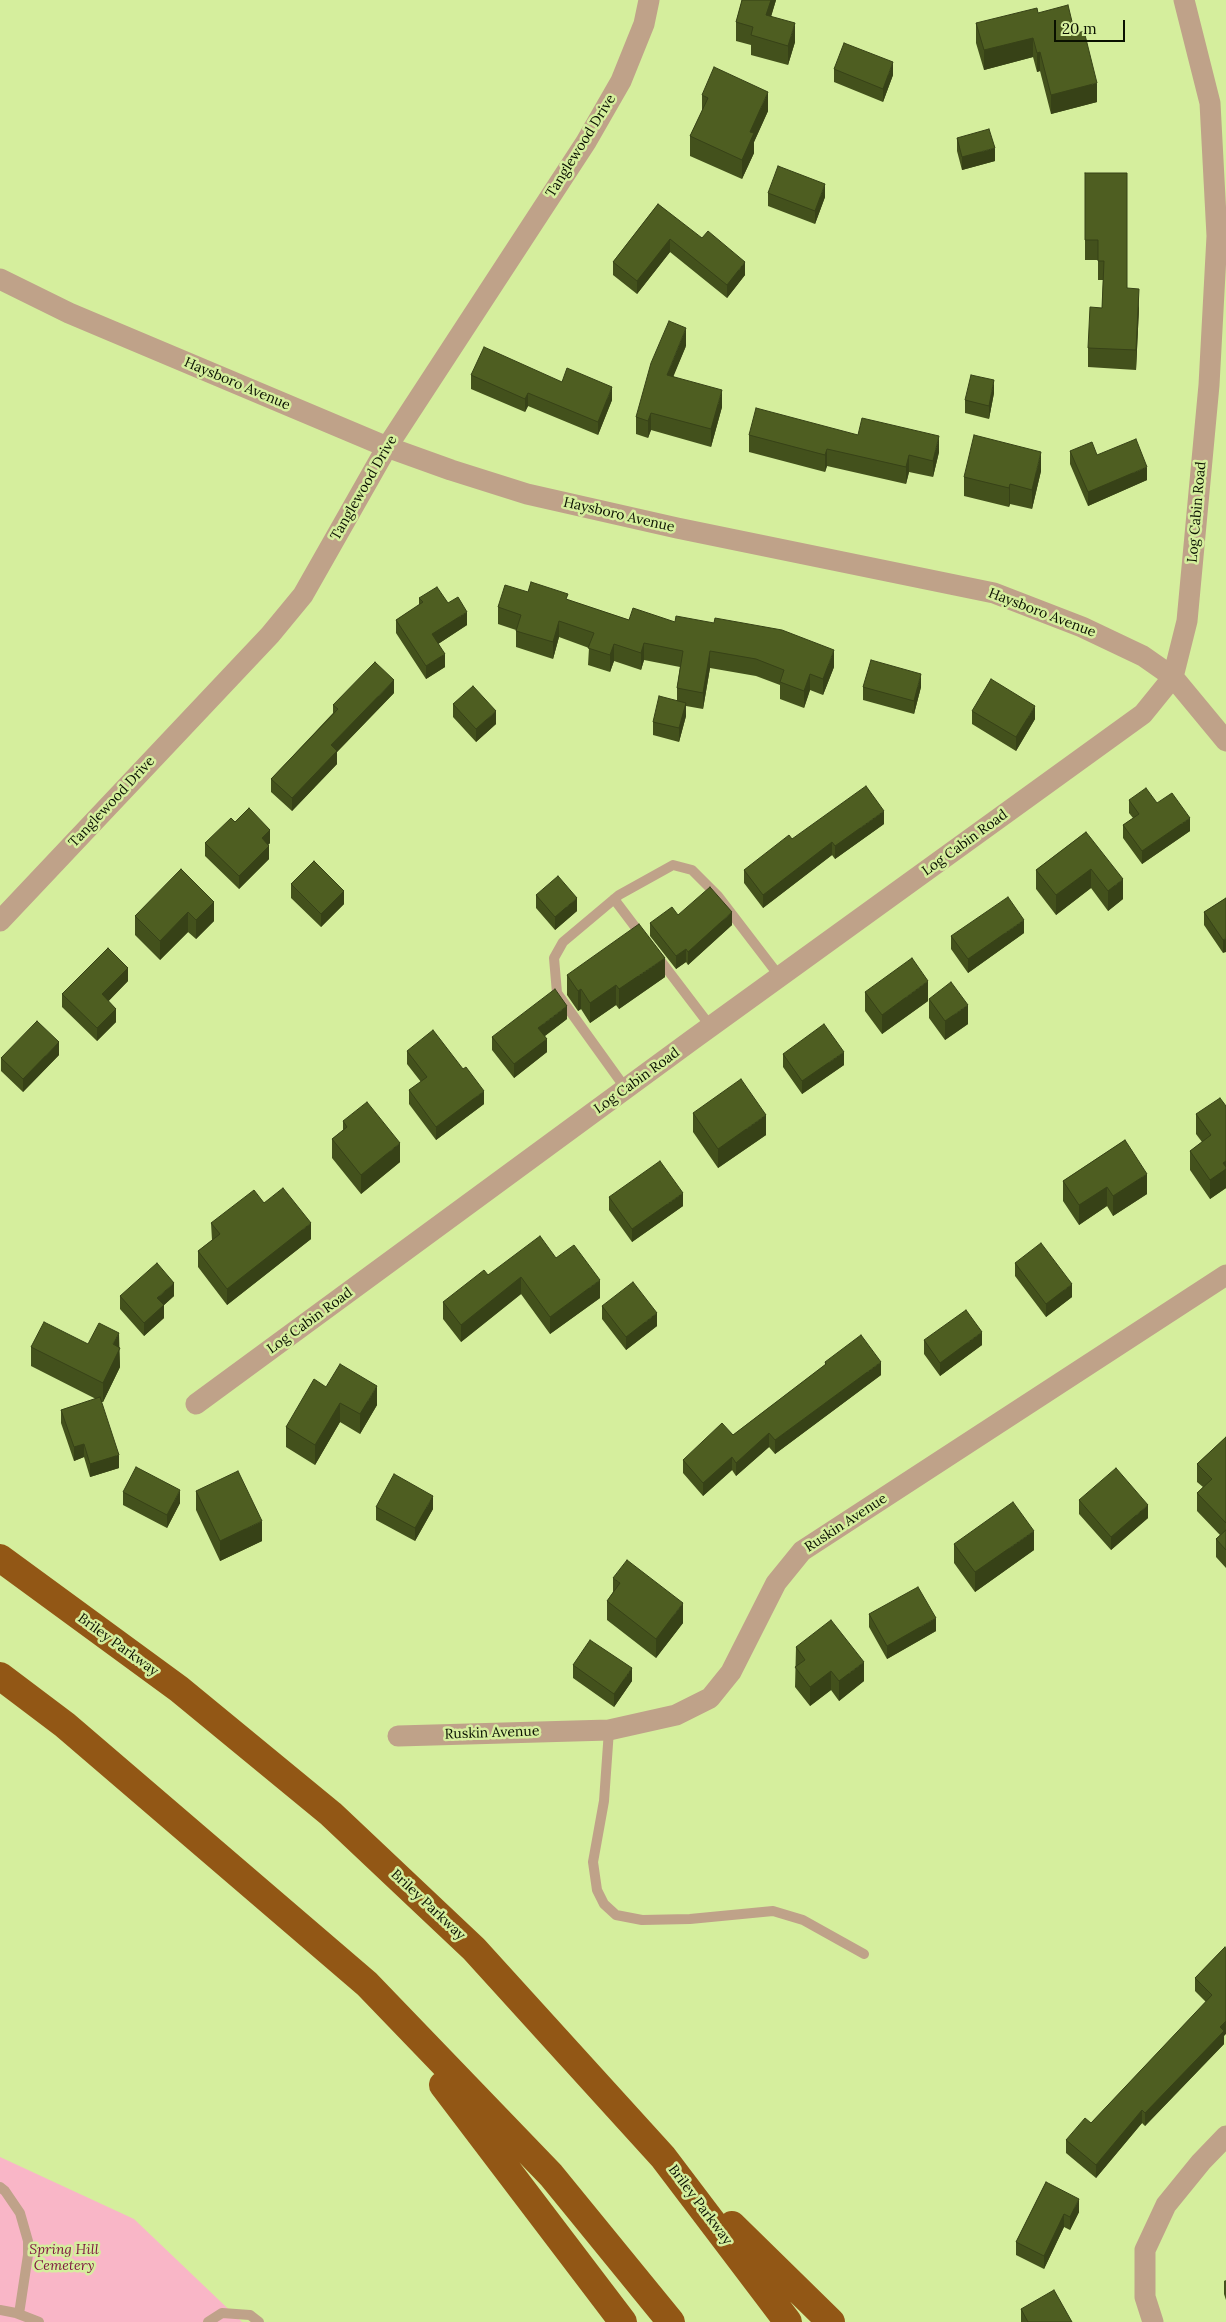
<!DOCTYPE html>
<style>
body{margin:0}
#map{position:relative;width:1226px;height:2322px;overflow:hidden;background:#d5ee9d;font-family:Lora,serif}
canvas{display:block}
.scale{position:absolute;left:1054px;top:20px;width:71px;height:22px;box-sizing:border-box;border:2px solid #0a1100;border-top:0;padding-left:6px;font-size:15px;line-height:18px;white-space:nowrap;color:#0a1100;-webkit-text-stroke:4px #d5ee9d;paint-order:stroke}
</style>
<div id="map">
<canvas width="1226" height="2322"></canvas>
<div class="scale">20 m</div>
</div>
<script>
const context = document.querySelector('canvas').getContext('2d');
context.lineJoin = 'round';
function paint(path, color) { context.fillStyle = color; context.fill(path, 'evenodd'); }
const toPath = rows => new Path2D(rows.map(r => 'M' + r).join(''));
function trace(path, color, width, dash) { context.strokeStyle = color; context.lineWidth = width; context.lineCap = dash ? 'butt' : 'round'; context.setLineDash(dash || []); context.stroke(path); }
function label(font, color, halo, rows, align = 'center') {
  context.font = font + ' Lora,serif'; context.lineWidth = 5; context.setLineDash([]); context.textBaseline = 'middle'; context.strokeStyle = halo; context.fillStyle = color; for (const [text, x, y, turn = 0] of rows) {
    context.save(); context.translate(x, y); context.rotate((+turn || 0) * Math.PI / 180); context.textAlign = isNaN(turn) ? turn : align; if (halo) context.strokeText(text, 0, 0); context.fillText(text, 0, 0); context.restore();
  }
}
const green = toPath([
 [0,2157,134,2219,242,2322,0,2322]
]);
const service = toPath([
 [614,899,642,936],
 [657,956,711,1027],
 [626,1089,557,993,554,958,563,942,619,895,673,865,692,870,718,896,780,977],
 [609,1730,604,1801,593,1862,597,1890,604,1904,616,1915,642,1920,690,1919,773,1911,803,1920,864,1954],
 [0,2187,5,2191,20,2213,28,2241,28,2255,19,2314],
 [0,2310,16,2313,39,2322],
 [208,2322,222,2313,250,2315,259,2322]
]);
const minor = toPath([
 [0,279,69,313,387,447,451,470,527,494,677,528,994,593,1082,627,1143,656,1173,677,1226,741],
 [0,921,270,635,303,595,387,447,586,142,621,81,644,24,649,0],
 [196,1404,692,1040,1143,714,1173,677,1187,621,1209,385,1217,236,1210,103,1184,0],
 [398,1736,609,1730,676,1715,710,1698,731,1672,776,1583,802,1551,1226,1275],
 [1153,2322,1145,2297,1145,2250,1166,2205,1201,2162,1226,2136]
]);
const motorway = toPath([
 [0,1558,179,1689,331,1814,474,1949,663,2157,788,2322],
 [0,1676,65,1725,367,1984,551,2175,671,2322],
 [443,2085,623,2322],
 [732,2225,831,2322]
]);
const wall = toPath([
 [742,0,776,0,771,16,795,42,788,65,751,55,751,45,736,41,736,22],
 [976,23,1075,34,1097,102,1051,114,1040,71,1037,72,1033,57,984,70,976,43],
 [834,69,893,75,883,102,834,82],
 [702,95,768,111,754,142,754,153,742,179,690,156,690,136,702,111],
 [957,138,995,161,962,170,957,151],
 [1085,173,1127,288,1139,308,1136,370,1088,367,1088,348,1102,308,1103,280,1098,280,1098,260,1085,260],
 [768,193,825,197,815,224,768,206],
 [658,204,745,275,727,298,670,252,637,294,613,275,613,262],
 [686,346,673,376,722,407,711,447,651,430,648,438,636,434,636,417],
 [471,375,612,400,598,435,528,406,525,412,471,389],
 [994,393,989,419,965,413,965,400],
 [749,435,858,435,939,452,933,477,909,472,906,484,827,466,825,472,749,452],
 [1070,451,1097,455,1147,480,1088,506,1070,464],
 [1041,471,1032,509,1010,504,1009,507,964,496,964,477],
 [528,592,568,600,629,620,675,622,834,667,823,695,810,690,804,708,780,699,780,685,756,676,710,668,703,709,686,706,686,716,679,742,653,735,653,722,677,700,677,688,680,667,644,660,641,670,614,661,610,672,588,665,589,648,559,637,553,659,516,647,516,630,498,624,498,607],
 [419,598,448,603,467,625,438,644,445,667,426,679,396,633,396,620,419,605],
 [863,687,921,687,914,714,863,700],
 [394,693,337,752,337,764,292,811,271,792,271,779,333,713,333,705],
 [453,704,496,724,476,742,453,717],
 [972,711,1035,719,1016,751,972,724],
 [1129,800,1157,803,1190,831,1142,864,1123,838,1123,825,1133,818,1129,813],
 [235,822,270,843,268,845,269,859,239,889,205,856,205,843],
 [884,824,835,859,832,855,763,908,744,883,744,870,792,839],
 [1086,832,1123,899,1108,911,1091,888,1056,915,1036,889,1036,870],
 [291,884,344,904,321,927,291,898],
 [536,895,577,911,555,930,536,908],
 [1226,898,1223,953,1204,925,1204,912],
 [214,902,214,921,196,939,188,932,160,960,135,935,135,916],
 [678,915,732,925,688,965,686,962,676,969,650,936,650,923],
 [1024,933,968,973,951,949,951,936],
 [567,975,665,977,619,1009,616,1005,590,1023,581,1009,578,1011,567,995],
 [128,981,108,1001,116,1022,97,1041,62,1007,62,994],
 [865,992,928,1001,882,1034,865,1011],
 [929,999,968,1024,945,1040,929,1018],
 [567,1019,545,1036,547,1052,514,1078,492,1050,492,1037],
 [407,1051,484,1104,436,1140,409,1104,409,1090,421,1082,407,1064],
 [783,1054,844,1065,802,1094,783,1067],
 [59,1055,23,1092,1,1071,1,1058],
 [1226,1106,1226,1188,1210,1199,1190,1170,1190,1151,1202,1142,1196,1134,1196,1114],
 [693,1113,766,1135,718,1168,693,1132],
 [343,1121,400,1162,361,1194,332,1158,332,1139,343,1130],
 [1125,1140,1147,1194,1113,1216,1107,1206,1079,1225,1063,1201,1063,1181],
 [609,1197,683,1206,632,1242,609,1210],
 [264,1203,311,1239,227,1305,198,1267,198,1251,212,1240,211,1223],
 [556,1258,600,1298,550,1334,521,1294,461,1342,443,1319,443,1302,488,1275],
 [1015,1263,1072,1297,1046,1317,1015,1276],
 [120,1296,174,1296,164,1305,164,1318,144,1336,120,1309],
 [602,1306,657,1326,626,1350,602,1319],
 [924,1340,982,1345,940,1376,924,1354],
 [88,1344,119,1347,120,1367,103,1402,101,1402,119,1468,90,1477,84,1457,74,1461,61,1423,61,1410,96,1399,31,1366,31,1347],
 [825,1362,881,1375,775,1454,769,1447,736,1476,732,1470,703,1496,683,1473,683,1460,733,1435,825,1365],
 [326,1387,377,1405,360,1434,340,1422,315,1465,286,1447,286,1427],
 [1226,1437,1226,1568,1216,1557,1216,1539,1220,1535,1197,1511,1197,1493,1203,1487,1197,1482,1197,1464],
 [196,1491,262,1541,220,1561,196,1510],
 [123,1492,180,1503,167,1528,123,1505],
 [1079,1500,1148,1518,1111,1550,1079,1514],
 [376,1507,433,1509,415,1541,376,1520],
 [954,1544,1034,1550,975,1592,954,1563],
 [613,1578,683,1623,656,1658,607,1620,607,1601,613,1592],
 [869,1614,936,1631,887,1659,869,1627],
 [796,1647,864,1681,839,1701,831,1690,810,1706,795,1687],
 [573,1665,632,1681,614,1707,573,1678],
 [1225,1947,1224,2044,1145,2126,1142,2123,1096,2178,1066,2153,1066,2140,1091,2123,1206,2002,1195,1991,1195,1978],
 [1046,2182,1079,2212,1070,2230,1064,2227,1044,2269,1016,2255,1016,2242],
 [1226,2280,1226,2300,1224,2294,1224,2281],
 [1021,2309,1072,2322,1021,2322]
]);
const shadedWall = toPath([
 [771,0,776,0,766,34,766,15],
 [795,23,795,42,788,65,788,46],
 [1033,38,1033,57,984,70,984,50],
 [1040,52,1040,71,1037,72,1037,53],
 [893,62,893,75,883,102,883,89],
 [1097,83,1097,102,1051,114,1051,95],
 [768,92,768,111,754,142,754,153,742,179,742,160,750,132],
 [995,148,995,161,962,170,962,157],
 [825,184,825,197,815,224,815,211],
 [670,239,670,252,637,294,637,281],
 [745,262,745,275,727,298,727,285],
 [1139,289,1139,308,1136,370,1136,350],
 [686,328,686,346,667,392,667,375],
 [994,380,994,393,989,419,989,406],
 [612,387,612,400,598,435,598,422],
 [722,390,722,407,711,447,711,429],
 [528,393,528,406,525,412,525,399],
 [651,413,651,430,648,438,648,421],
 [939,436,939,452,933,477,933,461],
 [827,449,827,466,825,472,825,455],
 [1041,452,1041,471,1032,509,1032,490],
 [909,455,909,472,906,484,906,467],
 [1147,467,1147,480,1088,506,1088,492],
 [1010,484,1010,504,1009,507,1009,488],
 [467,612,467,625,432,648,432,634],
 [559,621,559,637,553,659,553,642],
 [644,643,644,660,641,670,641,653],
 [614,644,614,661,610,672,610,655],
 [834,650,834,667,823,695,823,679],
 [710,651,710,668,703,709,703,693],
 [445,654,445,667,426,679,426,666],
 [810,674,810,690,804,708,804,691],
 [921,674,921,687,914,714,914,701],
 [394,680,394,693,337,752,337,764,292,811,292,798,331,745],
 [686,703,686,716,679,742,679,728],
 [1035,706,1035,719,1016,751,1016,737],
 [496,711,496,724,476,742,476,729],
 [884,811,884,824,835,859,835,846],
 [1190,818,1190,831,1142,864,1142,851],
 [270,830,270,843,262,851,262,838],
 [832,842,832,855,763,908,763,895],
 [269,846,269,859,239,889,239,876],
 [1091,869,1091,888,1056,915,1056,895],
 [1123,879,1123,899,1108,911,1108,891],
 [344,891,344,904,321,927,321,914],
 [577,898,577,911,555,930,555,917],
 [214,902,214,921,196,939,196,920],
 [188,912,188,932,160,960,160,941],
 [732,912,732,925,688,965,688,952],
 [1024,920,1024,933,968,973,968,959],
 [1226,938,1226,952,1223,953,1223,940],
 [686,949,686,962,676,969,676,956],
 [665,958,665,977,619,1009,619,989],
 [128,968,128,981,102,1008,102,994],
 [928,981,928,1001,882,1034,882,1015],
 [616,985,616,1005,590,1023,590,1003],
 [581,989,581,1009,578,1011,578,991],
 [968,1005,968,1024,945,1040,945,1021],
 [567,1006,567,1019,538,1041,538,1028],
 [116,1009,116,1022,97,1041,97,1028],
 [547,1039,547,1052,514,1078,514,1064],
 [59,1042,59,1055,23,1092,23,1079],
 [844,1052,844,1065,802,1094,802,1081],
 [484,1091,484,1104,436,1140,436,1127],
 [766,1115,766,1135,718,1168,718,1149],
 [400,1143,400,1162,361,1194,361,1175],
 [1226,1161,1226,1188,1210,1199,1210,1180,1223,1163],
 [1147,1174,1147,1194,1113,1216,1113,1196],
 [1107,1187,1107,1206,1079,1225,1079,1205],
 [683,1193,683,1206,632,1242,632,1229],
 [311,1223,311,1239,227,1305,227,1289],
 [521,1277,521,1294,461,1342,461,1325],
 [600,1280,600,1298,550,1334,550,1317],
 [174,1283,174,1296,164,1305,164,1318,144,1336,144,1323,157,1298],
 [1072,1284,1072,1297,1046,1317,1046,1304],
 [657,1313,657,1326,626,1350,626,1337],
 [982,1332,982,1345,940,1376,940,1363],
 [119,1333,120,1367,103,1402,103,1383,113,1344],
 [881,1362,881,1375,775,1454,775,1440],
 [377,1386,377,1405,360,1434,360,1414],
 [340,1403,340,1422,315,1465,315,1445],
 [769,1433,769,1447,736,1476,736,1463],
 [84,1444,84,1457,74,1461,74,1447],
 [119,1455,119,1468,90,1477,90,1464],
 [732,1457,732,1470,703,1496,703,1483],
 [180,1490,180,1503,167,1528,167,1515],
 [433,1496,433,1509,415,1541,415,1528],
 [1148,1505,1148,1518,1111,1550,1111,1537],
 [262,1521,262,1541,220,1561,220,1541],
 [1034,1531,1034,1550,975,1592,975,1572],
 [683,1603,683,1623,656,1658,656,1639],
 [936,1618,936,1631,887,1659,887,1646],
 [864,1662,864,1681,839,1701,839,1681],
 [632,1668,632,1681,614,1707,614,1694],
 [831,1671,831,1690,810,1706,810,1687],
 [1226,2021,1226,2034,1224,2036,1224,2044,1145,2126,1145,2113],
 [1142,2110,1142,2123,1096,2178,1096,2165],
 [1079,2199,1079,2212,1070,2230,1070,2217],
 [1064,2214,1064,2227,1044,2269,1044,2256]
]);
const building = toPath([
 [742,0,771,0,766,15,795,23,788,46,751,35,753,27,736,22,742,0],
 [1068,5,1075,34,1084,31,1097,83,1051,95,1040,52,1037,53,1033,38,984,50,976,23,1037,8,1038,13,1068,5],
 [844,43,893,62,883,89,834,69,844,43],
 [714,67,768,92,750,132,754,133,742,160,690,136,708,98,702,95,714,67],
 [989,129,995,148,962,157,957,138,989,129],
 [778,166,825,184,815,211,768,193,778,166],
 [1085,173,1127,173,1127,288,1139,289,1136,350,1088,348,1090,307,1102,308,1104,261,1098,261,1098,240,1085,240,1085,173],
 [658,204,702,238,708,231,745,262,727,285,670,239,637,281,613,262,658,204],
 [669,321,686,328,667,375,722,390,711,429,651,413,648,421,636,417,651,363,669,321],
 [484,347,562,382,567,368,612,387,598,422,528,393,525,399,471,375,484,347],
 [971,375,994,380,989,406,965,400,971,375],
 [756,408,858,435,862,418,939,436,933,461,909,455,906,467,827,449,825,455,749,435,756,408],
 [974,435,1041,452,1032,490,1010,484,1009,488,964,477,974,435],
 [1136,439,1147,467,1088,492,1070,451,1092,442,1097,455,1136,439],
 [531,582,568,594,566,599,629,620,633,608,675,622,676,616,714,623,715,618,782,630,834,650,823,679,810,674,804,691,780,682,784,670,756,659,710,651,703,693,677,688,683,651,644,643,641,653,614,644,610,655,588,648,594,633,559,621,553,642,516,631,521,615,498,607,505,585,528,592,531,582],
 [437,587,448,603,458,597,467,612,432,634,445,654,426,666,396,620,423,602,419,598,437,587],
 [871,660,921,674,914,701,863,687,871,660],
 [375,662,394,680,331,745,337,751,292,798,271,779,338,709,333,705,375,662],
 [991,679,1035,706,1016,737,972,711,991,679],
 [473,686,496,711,476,729,453,704,473,686],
 [659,696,686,703,679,728,653,722,659,696],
 [866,786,884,811,835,846,832,842,763,895,744,870,789,835,792,839,866,786],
 [1146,788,1157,803,1172,793,1190,818,1142,851,1123,825,1139,814,1129,800,1146,788],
 [249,808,270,830,262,838,269,846,239,876,205,843,231,818,235,822,249,808],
 [1086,832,1123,879,1108,891,1091,869,1056,895,1036,870,1086,832],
 [314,861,344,891,321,914,291,884,314,861],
 [181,869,214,902,196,920,188,912,160,941,135,916,181,869],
 [558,876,577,898,555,917,536,895,558,876],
 [710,887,732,912,688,952,686,949,676,956,650,923,672,907,678,915,710,887],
 [1008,897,1024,920,968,959,951,936,1008,897],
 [1226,898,1226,938,1223,940,1204,912,1226,898],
 [639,924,665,958,619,989,616,985,590,1003,581,989,578,991,567,975,639,924],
 [108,948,128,968,102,994,116,1009,97,1028,62,994,108,948],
 [912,958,928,981,882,1015,865,992,912,958],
 [951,982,968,1005,945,1021,929,999,951,982],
 [555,989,567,1006,538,1028,547,1039,514,1064,492,1037,555,989],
 [37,1021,59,1042,23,1079,1,1058,37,1021],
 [824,1024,844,1052,802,1081,783,1054,824,1024],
 [433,1030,463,1069,466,1067,484,1091,436,1127,409,1090,427,1077,407,1051,433,1030],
 [741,1079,766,1115,718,1149,693,1113,741,1079],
 [1220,1098,1226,1106,1226,1161,1223,1163,1226,1167,1226,1169,1210,1180,1190,1151,1211,1135,1196,1114,1220,1098],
 [367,1102,400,1143,361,1175,332,1139,347,1127,343,1121,367,1102],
 [1125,1140,1147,1174,1113,1196,1107,1187,1079,1205,1063,1181,1125,1140],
 [660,1161,683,1193,632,1229,609,1197,660,1161],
 [283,1188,311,1223,227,1289,198,1251,220,1234,211,1223,254,1190,264,1203,283,1188],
 [540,1236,556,1258,574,1245,600,1280,550,1317,521,1277,461,1325,443,1302,484,1270,488,1275,540,1236],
 [1041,1243,1072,1284,1046,1304,1015,1263,1041,1243],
 [157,1263,174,1283,157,1298,164,1305,144,1323,120,1296,157,1263],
 [633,1282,657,1313,626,1337,602,1306,633,1282],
 [966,1310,982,1332,940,1363,924,1340,966,1310],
 [44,1322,88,1344,99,1323,119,1333,113,1344,120,1348,103,1383,31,1347,44,1322],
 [861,1335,881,1362,775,1440,769,1433,736,1463,732,1457,703,1483,683,1460,722,1423,733,1435,826,1364,825,1362,861,1335],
 [340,1364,377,1386,360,1414,340,1403,315,1445,286,1427,314,1379,326,1387,340,1364],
 [100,1397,119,1455,90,1464,84,1444,74,1447,61,1410,100,1397],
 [1226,1437,1226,1523,1197,1493,1212,1479,1197,1464,1226,1437],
 [136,1467,180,1490,167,1515,123,1492,136,1467],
 [1116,1468,1148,1505,1111,1537,1079,1500,1116,1468],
 [238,1471,262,1521,220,1541,196,1491,238,1471],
 [394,1474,433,1496,415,1528,376,1507,394,1474],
 [1013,1502,1034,1531,975,1572,954,1544,1013,1502],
 [1226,1530,1226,1550,1216,1539,1226,1530],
 [627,1560,683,1603,656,1639,607,1601,620,1583,613,1578,627,1560],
 [918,1587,936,1618,887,1646,869,1614,918,1587],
 [831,1620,864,1662,839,1681,831,1671,810,1687,795,1667,805,1660,796,1647,831,1620],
 [590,1640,632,1668,614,1694,573,1665,590,1640],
 [1225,1947,1226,1949,1226,2021,1220,2027,1224,2031,1145,2113,1142,2110,1096,2165,1066,2140,1085,2118,1091,2123,1212,1995,1195,1978,1225,1947],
 [1046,2182,1079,2199,1070,2217,1064,2214,1044,2256,1016,2242,1046,2182],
 [1054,2290,1072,2322,1028,2322,1021,2309,1054,2290]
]);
const streetNames = [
 ["Tanglewood Drive",581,146,-58],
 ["Haysboro Avenue",237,384,23],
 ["Tanglewood Drive",364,488,-60],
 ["Log Cabin Road",1197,512,-85],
 ["Haysboro Avenue",619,515,13],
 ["Haysboro Avenue",1042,613,21],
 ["Tanglewood Drive",112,802,-47],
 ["Log Cabin Road",965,843,-36],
 ["Log Cabin Road",637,1081,-36],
 ["Log Cabin Road",310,1321,-36],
 ["Ruskin Avenue",846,1523,-33],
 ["Briley Parkway",118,1645,36],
 ["Ruskin Avenue",492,1733,-2],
 ["Briley Parkway",428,1905,43],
 ["Briley Parkway",700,2205,53]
];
const parkNames = [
 ["Spring Hill",64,2250],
 ["Cemetery",64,2266]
];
paint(green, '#f9b6c7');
trace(service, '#bfa289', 10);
trace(minor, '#bfa289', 21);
trace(motorway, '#925715', 28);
paint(wall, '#43511c');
paint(shadedWall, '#374217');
paint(building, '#4e5e21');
trace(building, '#374217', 1);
label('14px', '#0a1100', '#d5ee9d', streetNames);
label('italic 14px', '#7e1640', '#d5ee9d', parkNames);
</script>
